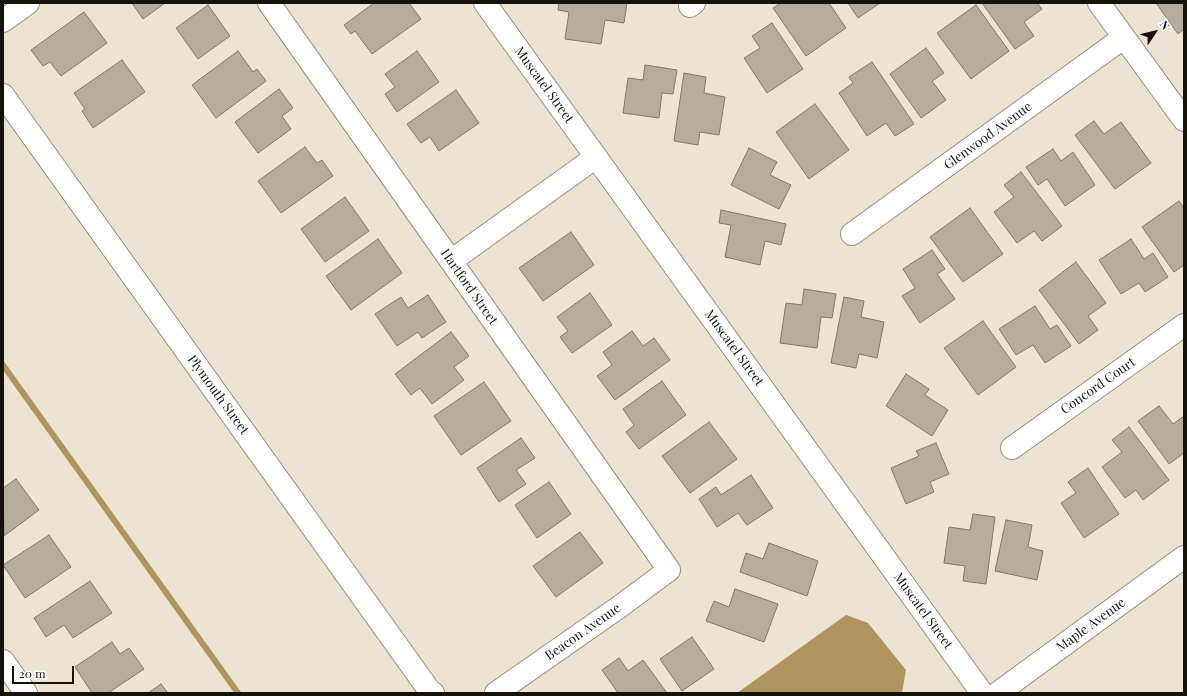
<!DOCTYPE html>
<style>
body{margin:0}
#map{position:relative;width:1187px;height:696px;overflow:hidden;background:#ece3d2;font-family:"Playfair Display",serif}
canvas{display:block}
.frame{position:absolute;inset:0;border:4px solid #15120c;pointer-events:none}
.north{position:absolute;left:1135px;top:12px;width:40px;height:40px;-webkit-text-stroke:3px #fff;paint-order:stroke;rotate:55deg;font-size:11px;font-weight:700;line-height:16px;text-align:center;color:#15120c}
.north::after{content:'';display:block;margin:auto;width:14px;height:18px;background:#15120c;clip-path:polygon(50% 0,100% 100%,50% 72%,0 100%)}
.scale{position:absolute;left:12px;top:666px;width:62px;height:18px;box-sizing:border-box;border:2px solid #15120c;border-top:0;padding-left:5px;font-size:12px;line-height:14px;white-space:nowrap;color:#15120c;-webkit-text-stroke:3px #fff;paint-order:stroke}
</style>
<div id="map">
<canvas width="1187" height="696"></canvas>
<div class="frame"></div>
<div class="north">N</div>
<div class="scale">20 m</div>
</div>
<script>
const context = document.querySelector('canvas').getContext('2d');
context.lineJoin = 'round';
function paint(path, color) { context.fillStyle = color; context.fill(path, 'evenodd'); }
const toPath = rows => new Path2D(rows.map(r => 'M' + r).join(''));
function trace(path, color, width, dash) { context.strokeStyle = color; context.lineWidth = width; context.lineCap = dash ? 'butt' : 'round'; context.setLineDash(dash || []); context.stroke(path); }
function label(font, color, halo, rows, align = 'center') {
  context.font = font + ' "Playfair Display",serif'; context.lineWidth = 4; context.setLineDash([]); context.textBaseline = 'middle'; context.strokeStyle = halo; context.fillStyle = color; for (const [text, x, y, turn = 0] of rows) {
    context.save(); context.translate(x, y); context.rotate((+turn || 0) * Math.PI / 180); context.textAlign = isNaN(turn) ? turn : align; if (halo) context.strokeText(text, 0, 0); context.fillText(text, 0, 0); context.restore();
  }
}
const water = toPath([
 [846,615,868,623,906,670,902,693,737,693]
]);
const stream = toPath([
 [3,365,238,693]
]);
const building = toPath([
 [132,3,165,3,143,19,132,3],
 [374,3,409,3,421,19,372,54,355,31,351,34,344,25,374,3],
 [559,3,627,3,624,23,605,20,601,44,565,39,569,12,558,10,559,3],
 [781,3,829,3,846,28,806,56,773,8,781,3],
 [848,3,880,3,858,18,848,3],
 [982,3,1037,3,1042,9,1024,22,1034,36,1015,49,982,3],
 [1156,3,1184,3,1184,29,1178,34,1156,3],
 [208,5,230,36,198,59,176,28,208,5],
 [976,5,1009,51,971,79,937,33,976,5],
 [84,12,107,43,61,76,50,62,43,66,31,50,84,12],
 [772,23,803,69,767,93,744,58,760,48,752,36,772,23],
 [926,48,944,73,932,81,946,100,921,118,890,74,926,48],
 [238,51,253,72,257,69,266,81,216,118,192,85,238,51],
 [417,51,439,82,397,112,385,94,395,87,385,74,417,51],
 [122,60,145,92,93,128,82,111,85,109,74,93,122,60],
 [872,62,914,124,895,136,886,123,867,136,839,93,853,83,849,77,872,62],
 [645,65,677,70,673,94,662,93,659,118,623,113,628,78,643,80,645,65],
 [684,73,706,77,704,93,725,97,719,135,700,132,698,145,674,141,684,73],
 [279,89,293,108,282,116,291,129,258,153,235,122,279,89],
 [456,90,479,123,439,151,430,137,421,143,407,124,456,90],
 [815,104,849,150,809,179,776,132,815,104],
 [1094,121,1104,134,1121,122,1151,163,1115,189,1075,135,1094,121],
 [305,147,317,163,322,160,333,176,281,213,258,181,305,147],
 [749,148,777,162,770,175,791,185,779,209,731,185,749,148],
 [1053,149,1061,161,1073,152,1095,185,1065,206,1047,179,1038,185,1026,167,1053,149],
 [1021,172,1062,226,1042,241,1034,231,1017,243,994,212,1014,197,1004,185,1021,172],
 [345,197,369,231,325,262,301,229,345,197],
 [1179,201,1184,208,1184,265,1174,272,1142,227,1179,201],
 [970,208,1003,254,963,282,930,237,970,208],
 [721,210,786,224,781,245,765,241,760,265,725,257,731,225,719,223,721,210],
 [571,232,594,265,543,301,519,268,571,232],
 [378,239,402,273,351,310,326,276,378,239],
 [1131,239,1144,259,1153,253,1168,277,1145,292,1139,283,1121,294,1099,260,1131,239],
 [932,250,945,269,937,274,955,299,920,323,902,296,915,288,903,269,932,250],
 [1076,262,1106,303,1088,316,1098,330,1079,344,1039,290,1076,262],
 [804,289,836,294,832,318,821,317,817,348,780,343,786,303,802,305,804,289],
 [590,293,612,325,572,353,560,337,568,331,557,317,590,293],
 [428,295,446,322,422,338,418,332,397,346,375,314,401,297,408,308,428,295],
 [844,297,864,301,861,317,884,322,877,358,859,354,856,368,831,363,844,297],
 [1035,306,1050,329,1057,325,1071,346,1045,363,1033,345,1016,355,999,329,1035,306],
 [983,321,1016,367,978,395,944,348,983,321],
 [632,331,643,346,654,338,670,360,615,400,597,376,612,365,603,352,632,331],
 [451,332,469,356,454,367,464,380,432,404,420,388,411,395,395,374,451,332],
 [906,374,929,389,925,395,948,410,932,436,886,406,906,374],
 [662,381,686,415,639,449,626,432,634,425,623,409,662,381],
 [484,382,511,421,461,455,434,416,484,382],
 [1159,406,1173,424,1184,416,1184,453,1169,464,1138,421,1159,406],
 [709,422,737,459,690,493,662,456,709,422],
 [1129,427,1169,480,1143,500,1136,490,1125,498,1102,467,1122,452,1112,440,1129,427],
 [521,438,535,458,516,470,526,484,499,502,477,468,521,438],
 [936,443,949,474,930,482,934,492,906,504,891,468,919,456,916,451,936,443],
 [1088,468,1119,514,1084,538,1061,503,1076,493,1068,482,1088,468],
 [751,475,773,508,747,525,738,513,717,527,699,499,716,487,721,495,751,475],
 [16,479,39,510,4,536,3,488,16,479],
 [549,482,571,514,537,538,515,505,549,482],
 [973,514,995,517,986,584,963,581,965,566,944,563,949,527,970,530,973,514],
 [1006,520,1032,525,1028,547,1043,551,1037,580,995,571,1006,520],
 [580,532,603,563,556,597,533,566,580,532],
 [49,535,71,567,25,598,3,565,49,535],
 [769,543,818,561,807,596,740,572,746,553,763,559,769,543],
 [90,581,112,613,73,638,64,625,46,637,34,618,90,581],
 [735,589,778,604,764,642,706,621,714,601,729,607,735,589],
 [692,637,714,669,682,691,660,659,692,637],
 [112,642,120,654,129,648,144,669,108,693,92,693,75,667,112,642],
 [619,658,628,671,643,660,667,693,618,693,602,670,619,658],
 [161,684,168,693,148,693,161,684]
]);
const minor = toPath([
 [269,3,669,570,622,605,496,693],
 [485,3,982,693],
 [1099,3,1184,120],
 [690,6,694,3],
 [3,21,28,3],
 [3,95,429,690,433,693],
 [852,234,1123,38],
 [451,261,596,157],
 [1012,448,1184,325],
 [3,661,26,693],
 [998,693,1184,557]
]);
const streetNames = [
 ["Muscatel Street",544,85,54],
 ["Glenwood Avenue",988,136,-36],
 ["Hartford Street",469,287,55],
 ["Muscatel Street",734,348,54],
 ["Concord Court",1098,386,-35],
 ["Plymouth Street",218,395,54],
 ["Muscatel Street",923,611,54],
 ["Maple Avenue",1091,625,-36],
 ["Beacon Avenue",583,632,-35]
];
paint(water, '#b0945d');
trace(stream, '#b0945d', 6);
paint(building, '#b5ad9c');
trace(building, '#807869', 1);
trace(minor, '#968e7d', 24);
trace(minor, '#fff', 22);
label('13px', '#15120c', '#fff', streetNames);
</script>
